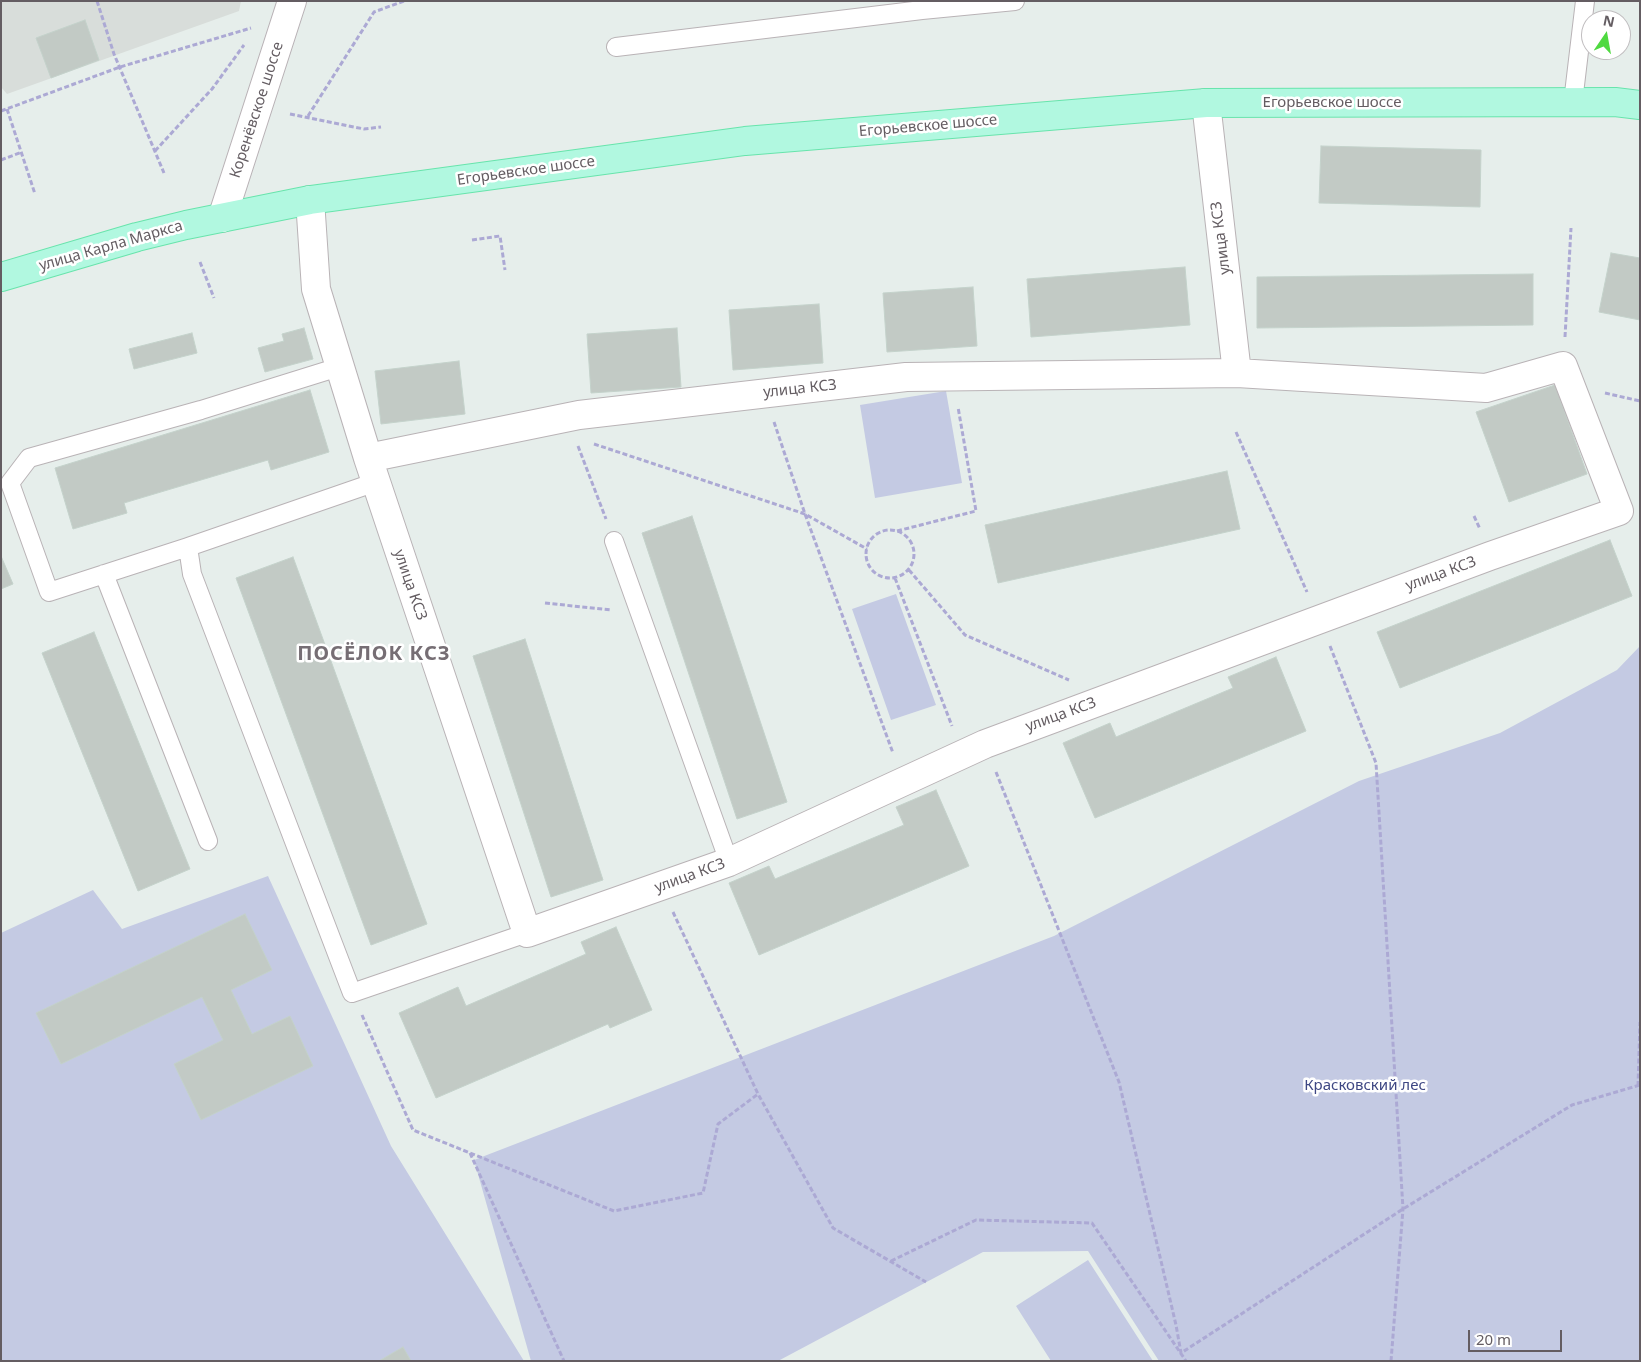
<!DOCTYPE html>
<meta charset="utf-8">
<style>
body{margin:0}
#map{position:relative;width:1641px;height:1362px;overflow:hidden;background:#e6eeeb;font-family:"Noto Sans",sans-serif}
canvas{display:block}
.frame{position:absolute;inset:0;border:2px solid #645d62;pointer-events:none}
.north{position:absolute;left:1581px;top:10px;width:50px;height:50px;box-sizing:border-box;background:#fff;border:1px solid #c1bec0;border-radius:50%;rotate:12deg;font-size:14px;font-weight:700;line-height:20px;text-align:center;color:#645d62}
.north::after{content:'';display:block;margin:auto;width:18px;height:22px;background:#4fd940;clip-path:polygon(50% 0,100% 100%,50% 72%,0 100%)}
.scale{position:absolute;left:1468px;top:1330px;width:94px;height:22px;box-sizing:border-box;border:2px solid #645d62;border-top:0;padding-left:6px;font-size:15px;line-height:18px;white-space:nowrap;color:#645d62;-webkit-text-stroke:4px #fff;paint-order:stroke}
</style>
<div id="map">
<canvas width="1641" height="1362"></canvas>
<div class="frame"></div>
<div class="north">N</div>
<div class="scale">20 m</div>
</div>
<script>
const context = document.querySelector('canvas').getContext('2d');
context.lineJoin = 'round';
function paint(path, color) { context.fillStyle = color; context.fill(path, 'evenodd'); }
const toPath = rows => new Path2D(rows.map(r => 'M' + r).join(''));
function trace(path, color, width, dash) { context.strokeStyle = color; context.lineWidth = width; context.lineCap = dash ? 'butt' : 'round'; context.setLineDash(dash || []); context.stroke(path); }
function label(font, color, halo, rows, align = 'center') {
  context.font = font + ' "Noto Sans",sans-serif'; context.lineWidth = 5; context.setLineDash([]); context.textBaseline = 'middle'; context.strokeStyle = halo; context.fillStyle = color; for (const [text, x, y, turn = 0] of rows) {
    context.save(); context.translate(x, y); context.rotate((+turn || 0) * Math.PI / 180); context.textAlign = isNaN(turn) ? turn : align; if (halo) context.strokeText(text, 0, 0); context.fillText(text, 0, 0); context.restore();
  }
}
const industrial = toPath([
 [1,1,241,1,239,11,7,94,1,87]
]);
const green = toPath([
 [946,391,962,483,875,498,860,405],
 [896,594,936,705,891,720,852,609],
 [1640,646,1640,1361,1159,1361,1088,1251,983,1252,778,1361,531,1361,474,1160,1054,936,1359,781,1500,733,1617,670],
 [268,876,391,1146,524,1361,1,1361,1,933,93,890,122,929],
 [1088,1260,1153,1361,1051,1361,1016,1306]
]);
const building = toPath([
 [85,20,99,60,51,78,36,38,85,20],
 [1321,146,1481,150,1480,207,1319,203,1321,146],
 [1611,253,1640,258,1640,320,1599,312,1611,253],
 [1185,267,1190,325,1031,337,1027,279,1185,267],
 [1533,274,1533,325,1257,328,1257,277,1533,274],
 [973,287,977,346,887,352,883,293,973,287],
 [819,304,823,363,733,370,729,310,819,304],
 [304,328,313,359,265,372,258,348,284,341,282,334,304,328],
 [677,328,681,387,591,393,587,334,677,328],
 [192,333,197,353,134,369,129,349,192,333],
 [459,361,465,414,381,424,375,371,459,361],
 [1555,385,1587,474,1509,502,1476,412,1555,385],
 [310,390,329,452,271,470,268,460,124,503,127,513,73,529,55,468,310,390],
 [1227,471,1240,529,998,583,985,525,1227,471],
 [692,516,787,802,737,819,642,533,692,516],
 [1610,540,1632,596,1400,688,1377,632,1610,540],
 [1,556,13,584,1,589,1,556],
 [293,557,427,924,371,945,236,578,293,557],
 [94,632,190,869,138,891,42,653,94,632],
 [525,639,603,880,551,897,473,656,525,639],
 [1276,657,1306,731,1095,818,1063,743,1110,723,1116,737,1233,688,1228,677,1276,657],
 [936,790,969,866,759,955,729,883,769,866,775,879,904,825,896,807,936,790],
 [245,914,272,970,231,990,252,1034,290,1016,313,1066,201,1120,174,1064,223,1040,202,997,61,1064,36,1013,245,914],
 [616,927,652,1010,610,1028,608,1024,436,1098,399,1013,458,987,466,1006,586,954,581,942,616,927],
 [403,1347,411,1361,379,1361,403,1347]
]);
const path = toPath([
 [97,1,114,54,164,173],
 [7,109,35,194],
 [1,111,120,67,251,28],
 [290,114,364,129,381,127],
 [308,116,374,12,404,1],
 [155,151,212,89,244,45],
 [1,160,22,152],
 [472,240,500,236,505,270],
 [200,262,214,298],
 [1565,337,1571,228],
 [1605,393,1640,401],
 [774,422,805,514,893,753],
 [1236,432,1307,592],
 [594,444,805,514,867,549],
 [578,446,606,519],
 [1474,516,1480,529],
 '866 554a24 24 0 1 1 48 0a24 24 0 1 1-48 0Z',
 [897,531,976,511,958,407],
 [909,570,965,635,1069,680],
 [895,578,952,726],
 [545,603,611,610],
 [1330,646,1376,763,1403,1209,1391,1361],
 [996,772,1119,1082,1176,1325,1181,1353,1403,1209,1572,1105,1640,1085],
 [673,912,758,1094,833,1228,926,1282],
 [362,1015,413,1130,614,1211,703,1193,718,1124,758,1094],
 [1638,1086,1640,1022],
 [470,1153,564,1361],
 [891,1261,976,1220,1092,1223,1186,1361]
]);
const service = toPath([
 [616,47,922,10,1015,1],
 [1573,102,1585,1],
 [376,482,188,547,192,574,352,993,527,933],
 [614,541,729,862],
 [188,547,49,592,10,483,29,458,201,410,339,367],
 [104,574,208,841]
]);
const minor = toPath([
 [310,200,316,289,368,458,579,415,906,377,1237,373],
 [368,458,527,933,729,862,985,744,1490,556,1619,511,1563,366,1486,388,1237,373,1206,103]
]);
const secondary = toPath([
 [222,218,292,1]
]);
const primary = toPath([
 [1,277,137,237,186,225,310,200,745,141,1206,103,1615,102,1640,105]
]);
const streetNames = [
 ["Егорьевское шоссе",1332,103],
 ["Коренёвское шоссе",257,110,-72],
 ["Егорьевское шоссе",928,126,-5],
 ["Егорьевское шоссе",526,171,-8],
 ["улица КСЗ",1221,238,-97],
 ["улица Карла Маркса",111,246,-16],
 ["улица КСЗ",800,389,-6],
 ["улица КСЗ",1441,574,-20],
 ["улица КСЗ",410,585,71],
 ["улица КСЗ",1061,715,-20],
 ["улица КСЗ",690,876,-20]
];
const parkNames = [
 ["Красковский лес",1365,1086]
];
const districtNames = [
 ["ПОСЁЛОК КСЗ",374,654]
];
paint(industrial, '#d8ddda');
paint(green, '#c4cae3');
paint(building, '#c2cac5');
trace(building, '#c4d2cb', 1);
trace(service, '#b9b3b6', 20);
trace(minor, '#b9b3b6', 30);
trace(secondary, '#b9b2b6', 30);
trace(primary, '#68e4ac', 30);
trace(path, '#aca9d4', 3, [5, 2.5]);
trace(service, '#fff', 18);
trace(minor, '#fff', 28);
trace(secondary, '#fff', 28);
trace(primary, '#b1f8e0', 28);
label('15px', '#645d62', '#fff', streetNames);
label('15px', '#3e4783', '#fff', parkNames);
context.letterSpacing = '1px';
label('bold 20px', '#766e74', '#fff', districtNames);
context.letterSpacing = '0px';
</script>
